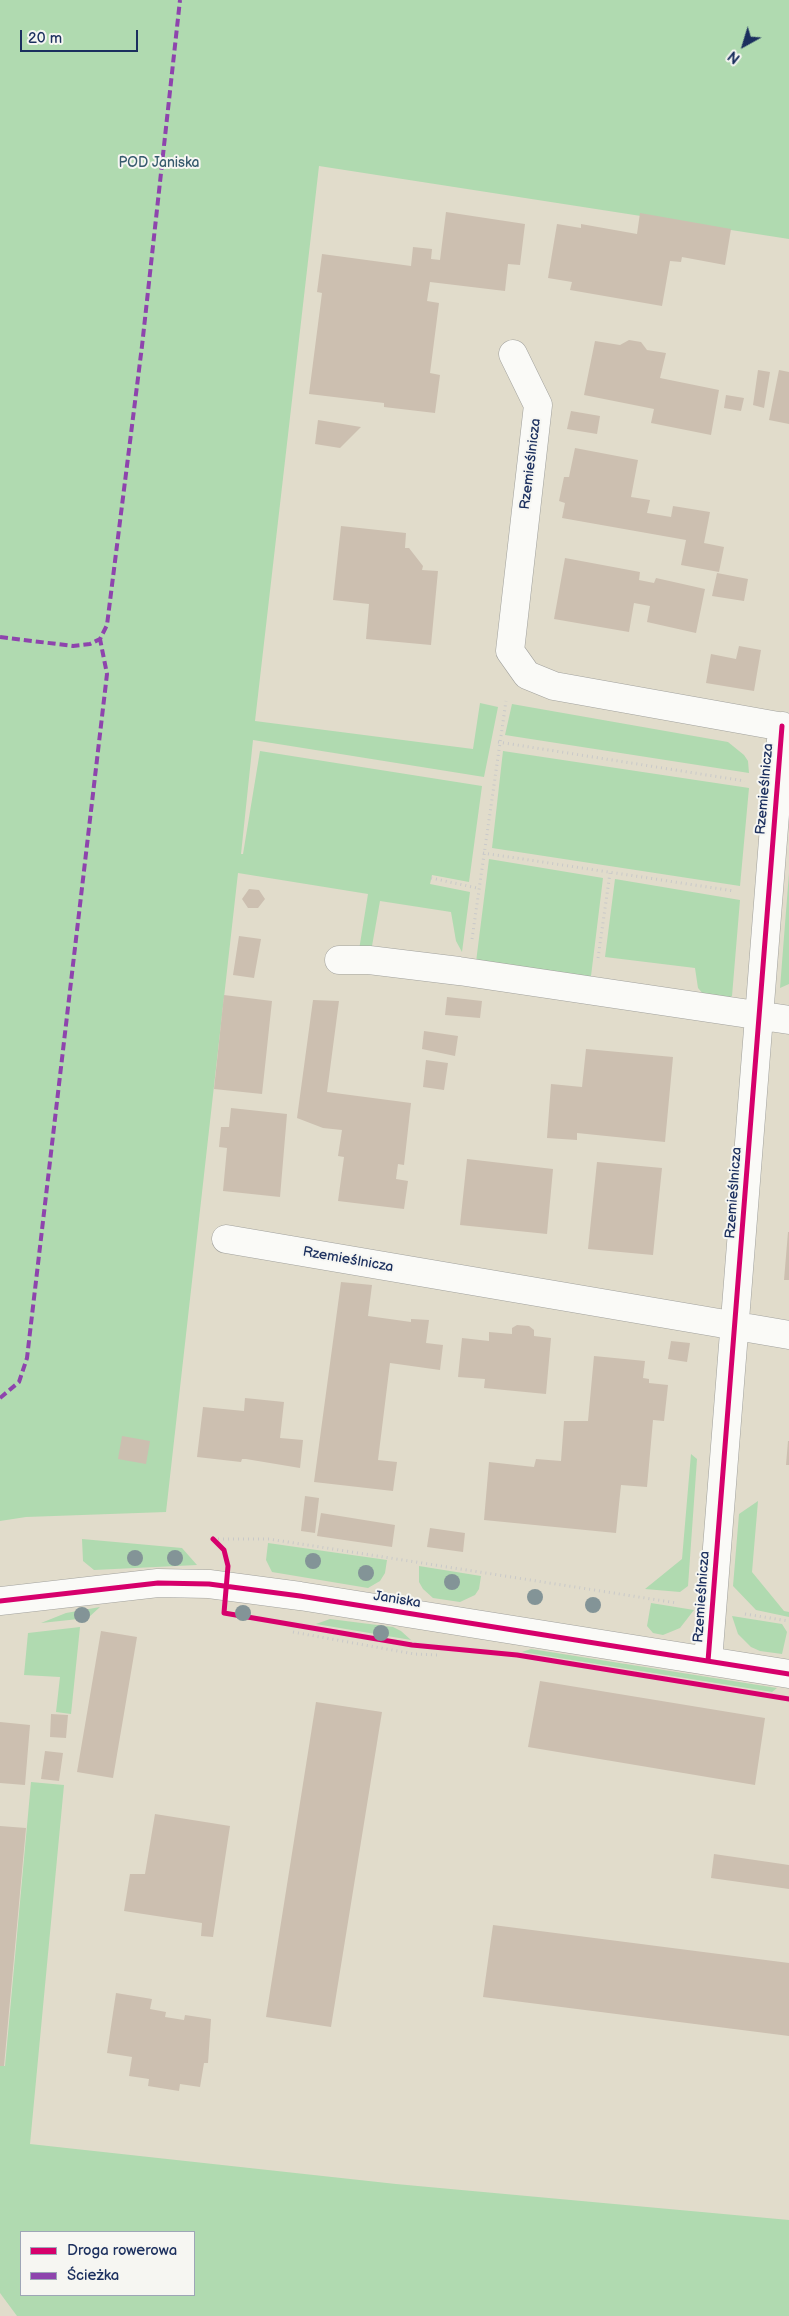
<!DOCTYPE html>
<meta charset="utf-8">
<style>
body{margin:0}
#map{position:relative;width:789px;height:2316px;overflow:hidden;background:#e1dccb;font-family:"Balsamiq Sans",sans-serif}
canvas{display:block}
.legend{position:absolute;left:20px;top:2231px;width:175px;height:65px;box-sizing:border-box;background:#f6f6f2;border:1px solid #9ea6b7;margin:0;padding:6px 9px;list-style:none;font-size:15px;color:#1b2f5e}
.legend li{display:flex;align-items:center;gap:10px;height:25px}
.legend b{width:25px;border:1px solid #9ea6b7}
.north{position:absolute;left:719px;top:20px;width:50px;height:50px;-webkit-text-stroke:4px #f6f6f2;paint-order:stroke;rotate:219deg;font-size:14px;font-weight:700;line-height:20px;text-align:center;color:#1b2f5e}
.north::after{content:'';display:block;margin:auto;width:18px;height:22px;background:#1b2f5e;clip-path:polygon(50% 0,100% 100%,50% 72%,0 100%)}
.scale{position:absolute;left:20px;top:30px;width:118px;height:22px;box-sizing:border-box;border:2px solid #1b2f5e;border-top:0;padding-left:6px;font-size:15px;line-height:18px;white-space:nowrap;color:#1b2f5e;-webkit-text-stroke:4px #f6f6f2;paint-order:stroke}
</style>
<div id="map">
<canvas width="789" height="2316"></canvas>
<ul class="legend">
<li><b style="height:6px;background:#d6006c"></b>Droga rowerowa</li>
<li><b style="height:6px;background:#8e44ad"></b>Ścieżka</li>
</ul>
<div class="north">N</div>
<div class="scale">20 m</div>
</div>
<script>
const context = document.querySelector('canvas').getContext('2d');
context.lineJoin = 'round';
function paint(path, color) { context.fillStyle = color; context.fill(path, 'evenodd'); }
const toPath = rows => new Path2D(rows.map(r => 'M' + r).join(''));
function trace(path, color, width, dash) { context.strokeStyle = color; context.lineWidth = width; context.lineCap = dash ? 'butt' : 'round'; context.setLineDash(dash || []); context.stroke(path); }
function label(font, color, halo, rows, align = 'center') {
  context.font = font + ' "Balsamiq Sans",sans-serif'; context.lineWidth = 4; context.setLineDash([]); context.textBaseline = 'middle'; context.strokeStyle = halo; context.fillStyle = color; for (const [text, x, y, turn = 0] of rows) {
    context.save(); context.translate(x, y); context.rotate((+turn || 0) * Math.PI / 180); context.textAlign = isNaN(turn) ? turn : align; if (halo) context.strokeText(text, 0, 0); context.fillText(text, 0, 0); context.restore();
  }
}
const green = toPath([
 [0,0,789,0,789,239,319,166,255,721,473,749,480,703,498,707,484,777,253,740,241,854,243,854,260,751,482,786,469,882,432,875,430,884,470,892,462,952,456,941,451,912,380,901,372,946,359,950,368,894,238,873,166,1512,26,1517,0,1521],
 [512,704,728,742,744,755,748,761,749,773,505,735],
 [503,751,749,788,740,886,492,848],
 [489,859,603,878,591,976,582,980,476,962],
 [789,873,789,984,780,988],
 [615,879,740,900,732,996,725,1000,704,995,698,988,695,968,605,957],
 [691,1454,697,1459,688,1586,680,1592,645,1589,682,1559],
 [758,1501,752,1572,784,1611,789,1612,789,1617,756,1610,733,1586,739,1514],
 [82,1539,182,1548,197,1565,94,1570,83,1561],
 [268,1543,387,1560,385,1573,380,1581,368,1588,272,1572,266,1560],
 [419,1566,481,1576,479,1589,475,1595,460,1602,433,1598,423,1589,419,1582],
 [651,1603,694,1610,680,1628,663,1635,653,1633,647,1626],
 [100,1607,88,1618,41,1623,66,1613],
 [732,1616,782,1624,787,1632,782,1654,760,1651,751,1647,738,1634],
 [330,1619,393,1627,401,1631,411,1640,316,1624],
 [80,1627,71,1714,56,1712,60,1677,24,1675,28,1633],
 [531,1649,777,1688,772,1692,522,1652],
 [31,1782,64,1785,30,2144,396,2184,789,2220,789,2316,17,2316,0,2293,0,2066,5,2066],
 [21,2232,194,2232,194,2295,21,2295]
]);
const building = toPath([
 [446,212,525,224,520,265,508,264,505,291,430,282,427,301,439,303,430,373,440,375,435,413,384,407,384,403,309,394,322,293,317,292,322,254,411,266,413,247,432,249,431,259,440,260],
 [640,213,731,229,725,265,682,257,681,262,670,261,662,306,570,290,572,282,548,278,557,224,581,228,581,224,637,234],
 [629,340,641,342,647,350,666,353,660,378,719,390,711,435,651,423,654,409,584,395,595,341,620,345],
 [758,370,770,372,764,408,753,405],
 [779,370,789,372,789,424,769,420],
 [726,395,744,398,741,411,724,408],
 [571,411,600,416,597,434,567,429],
 [318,420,361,427,340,448,315,444],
 [575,448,638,460,631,497,650,500,647,513,671,517,673,506,710,512,704,543,724,547,719,572,681,565,686,540,562,518,565,503,559,501,564,477,569,477],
 [341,526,406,533,405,548,409,548,423,566,422,570,438,571,431,645,366,639,369,604,333,600],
 [565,558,640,572,639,580,654,583,656,578,705,589,696,633,647,622,650,606,634,603,629,632,554,619],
 [717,573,748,579,744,601,712,596],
 [739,646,761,650,754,691,706,683,711,654,736,659],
 [249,889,259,890,265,899,258,908,248,908,242,899],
 [239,936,261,939,254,978,233,975],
 [224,995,272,1001,262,1094,214,1089],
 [447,997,482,1001,480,1018,445,1015],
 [313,1000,339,1001,327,1092,411,1103,404,1165,398,1164,396,1179,408,1181,404,1209,338,1201,344,1157,338,1156,342,1130,323,1128,297,1118],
 [424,1031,458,1036,455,1056,422,1049],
 [586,1049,673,1057,665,1142,577,1133,577,1140,547,1138,551,1084,582,1087],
 [426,1060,448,1063,444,1090,423,1087],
 [231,1108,287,1114,280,1197,223,1191,227,1148,219,1147,221,1127,229,1127],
 [467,1159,553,1169,547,1234,460,1225],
 [597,1162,662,1168,653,1255,588,1249],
 [788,1232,789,1232,789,1280,784,1280],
 [341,1282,372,1285,368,1316,411,1322,411,1319,429,1320,426,1343,443,1345,440,1370,390,1363,378,1460,397,1462,393,1491,314,1482],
 [517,1325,529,1326,534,1330,534,1336,551,1338,546,1394,484,1388,485,1379,458,1377,462,1338,489,1341,489,1332,512,1334,512,1328],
 [671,1341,690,1343,687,1362,668,1359],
 [594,1356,645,1361,643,1378,649,1379,649,1383,668,1385,664,1421,653,1420,647,1487,621,1485,616,1533,484,1520,489,1462,534,1467,536,1459,561,1461,564,1421,588,1421],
 [245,1398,284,1402,280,1438,303,1440,300,1468,246,1459,242,1459,241,1462,197,1457,203,1407,244,1411],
 [122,1436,150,1441,146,1464,118,1459],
 [788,1441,789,1441,789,1465,786,1465],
 [305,1496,319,1498,315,1533,301,1531],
 [321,1513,395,1525,392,1547,317,1536],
 [430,1528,465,1533,463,1552,427,1547],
 [101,1631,137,1637,113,1778,77,1772],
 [540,1681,765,1718,755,1785,528,1747],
 [316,1702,382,1712,331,2027,266,2017],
 [51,1714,68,1715,66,1738,50,1737],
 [0,1722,30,1725,25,1785,0,1783],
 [45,1751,63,1753,59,1781,41,1779],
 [155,1814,230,1826,213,1937,201,1936,202,1923,124,1911,130,1874,145,1874],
 [0,1826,26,1828,4,2066,0,2066],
 [714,1854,789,1865,789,1889,711,1878],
 [493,1925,789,1963,789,2036,483,1997],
 [116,1993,152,1999,150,2009,166,2012,165,2017,184,2020,185,2015,211,2019,208,2063,204,2063,200,2087,180,2084,179,2091,148,2086,149,2079,129,2076,132,2057,107,2053]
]);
const path = toPath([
 [498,742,745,781],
 [483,853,734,891],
 [431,878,477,888],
 [472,939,506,701],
 [598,958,610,873],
 [213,1539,269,1539,677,1603],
 [745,1614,789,1621],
 [293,1632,414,1654,437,1655]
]);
const minor = toPath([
 [513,354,538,405,510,651,527,675,554,686,789,728],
 [339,960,369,960,459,971,789,1020],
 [226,1239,789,1335],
 [0,1601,158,1583,209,1584,300,1596,789,1674],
 [708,1661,782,726]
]);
const quiet = toPath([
 [0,637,73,646,90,644,100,639,107,625,142,346,180,0],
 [0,1398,19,1382,27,1358,107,674,100,639]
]);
const cycleway = toPath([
 [213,1539,224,1550,228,1566,224,1613,412,1645,517,1655,789,1699],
 [0,1601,158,1583,209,1584,300,1596,789,1674],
 [708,1661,782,726]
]);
const trees = [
 [135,1558],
 [175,1558],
 [313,1561],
 [366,1573],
 [452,1582],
 [535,1597],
 [593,1605],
 [243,1613],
 [82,1615],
 [381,1633]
];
const parkNames = [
 ["POD Janiska",159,163]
];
const streetNames = [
 ["Rzemieślnicza",531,464,-83],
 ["Rzemieślnicza",765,789,-85],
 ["Rzemieślnicza",734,1193,-86],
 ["Rzemieślnicza",348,1260,10],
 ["Rzemieślnicza",702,1597,-86],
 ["Janiska",397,1600,9]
];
paint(green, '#b0dab0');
paint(building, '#ccbfb0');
trace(minor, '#a1a19d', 29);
trace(path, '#c9c9c9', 3, [1, 4]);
trace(minor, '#fafaf7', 28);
trace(quiet, '#8e44ad', 4, [8, 4]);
trace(cycleway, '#d6006c', 5);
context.fillStyle = '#839497';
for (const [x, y] of trees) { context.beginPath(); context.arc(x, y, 8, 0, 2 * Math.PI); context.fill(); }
label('14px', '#365a6d', '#f6f6f2', parkNames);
label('14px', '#1b2f5e', '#f6f6f2', streetNames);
</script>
